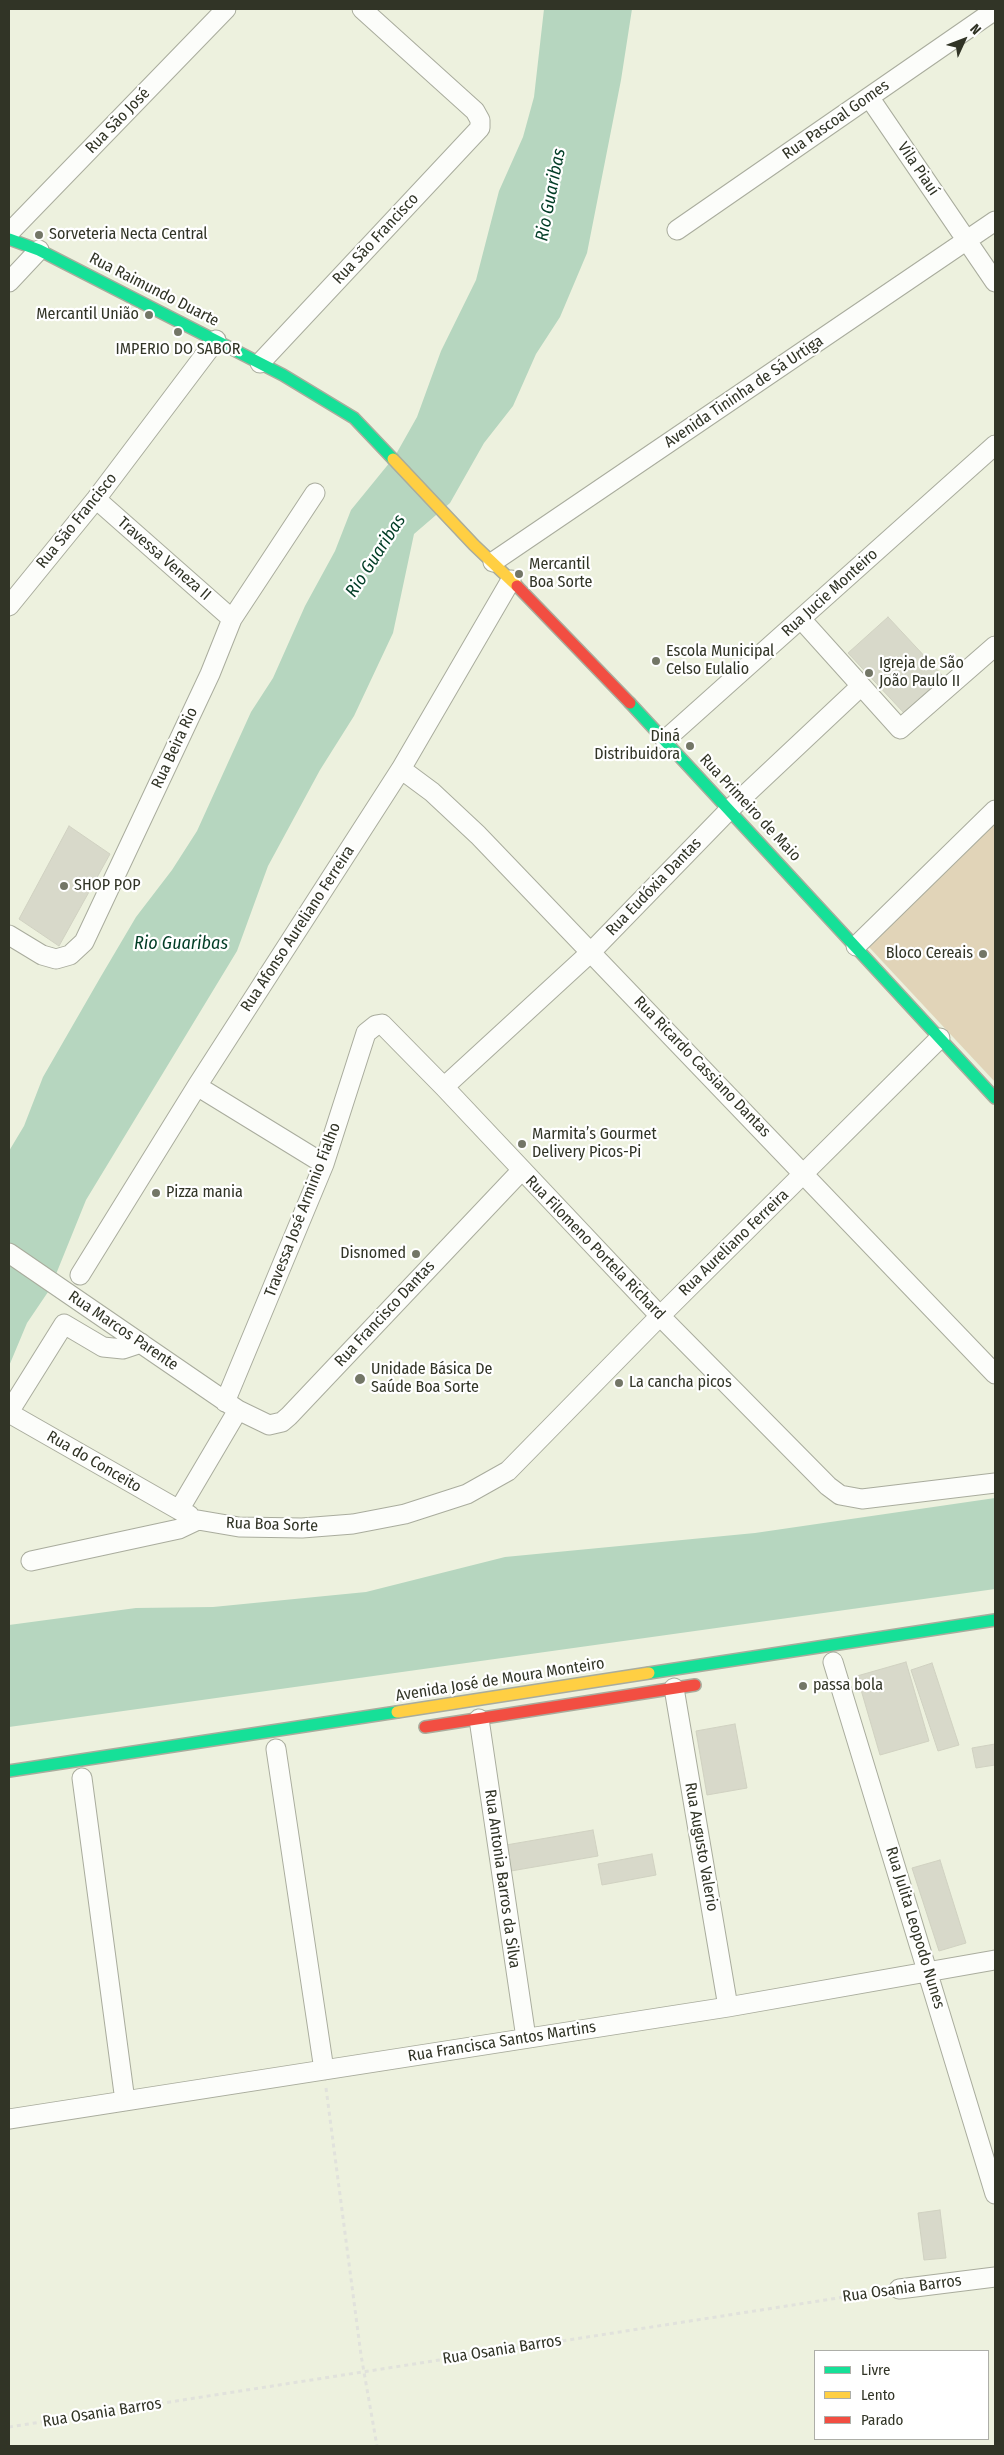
<!DOCTYPE html>
<meta charset="utf-8">
<style>
body{margin:0}
#map{position:relative;width:1004px;height:2455px;overflow:hidden;background:#edf1de;font-family:"Fira Sans Condensed",sans-serif}
canvas{display:block}
.frame{position:absolute;inset:0;border:10px solid #313426;pointer-events:none}
.legend{position:absolute;left:814px;top:2350px;width:175px;height:90px;box-sizing:border-box;background:#fff;border:1px solid #adaea8;margin:0;padding:6px 9px;list-style:none;font-size:15px;color:#313426}
.legend li{display:flex;align-items:center;gap:10px;height:25px}
.legend b{width:25px;border:1px solid #adaea8}
.north{position:absolute;left:939px;top:15px;width:50px;height:50px;-webkit-text-stroke:4px #fff;paint-order:stroke;rotate:47deg;font-size:14px;font-weight:700;line-height:20px;text-align:center;color:#313426}
.north::after{content:'';display:block;margin:auto;width:18px;height:22px;background:#313426;clip-path:polygon(50% 0,100% 100%,50% 72%,0 100%)}
</style>
<div id="map">
<canvas width="1004" height="2455"></canvas>
<div class="frame"></div>
<ul class="legend">
<li><b style="height:6px;background:#16e098"></b>Livre</li>
<li><b style="height:6px;background:#ffcf43"></b>Lento</li>
<li><b style="height:6px;background:#f24e42"></b>Parado</li>
</ul>
<div class="north">N</div>
</div>
<script>
const context = document.querySelector('canvas').getContext('2d');
context.lineJoin = 'round';
function paint(path, color) { context.fillStyle = color; context.fill(path, 'evenodd'); }
const toPath = rows => new Path2D(rows.map(r => 'M' + r).join(''));
function trace(path, color, width, dash) { context.strokeStyle = color; context.lineWidth = width; context.lineCap = dash ? 'butt' : 'round'; context.setLineDash(dash || []); context.stroke(path); }
function label(font, color, halo, rows, align = 'center') {
  context.font = font + ' "Fira Sans Condensed",sans-serif'; context.lineWidth = 4.5; context.setLineDash([]); context.textBaseline = 'middle'; context.strokeStyle = halo; context.fillStyle = color; for (const [text, x, y, turn = 0] of rows) {
    context.save(); context.translate(x, y); context.rotate((+turn || 0) * Math.PI / 180); context.textAlign = isNaN(turn) ? turn : align; if (halo) context.strokeText(text, 0, 0); context.fillText(text, 0, 0); context.restore();
  }
}
const green = toPath([
 [995,822,995,1082,868,946]
]);
const water = toPath([
 [544,9,632,9,621,80,587,253,560,317,536,354,513,406,484,443,450,503,414,534,393,633,354,716,320,770,268,866,237,951,86,1200,50,1289,27,1323,9,1366,9,1151,24,1126,43,1077,100,978,136,917,172,870,197,831,251,712,273,678,305,606,335,551,351,510,395,456,417,417,441,351,476,280,499,191,523,137,534,97],
 [995,1498,995,1589,9,1727,9,1625,136,1608,213,1607,366,1592,505,1557,755,1533]
]);
const building = toPath([
 [888,617,943,676,904,713,848,653,888,617],
 [69,826,110,854,59,946,19,919,69,826],
 [906,1662,929,1741,880,1755,857,1676,906,1662],
 [932,1663,959,1745,938,1751,911,1670,932,1663],
 [735,1724,747,1788,707,1795,696,1731,735,1724],
 [995,1744,995,1765,976,1768,972,1748,995,1744],
 [593,1830,598,1856,511,1871,506,1845,593,1830],
 [652,1854,656,1875,602,1885,598,1864,652,1854],
 [940,1860,966,1943,939,1951,912,1868,940,1860],
 [940,2210,946,2258,924,2260,918,2213,940,2210]
]);
const path = toPath([
 [326,2088,361,2355,377,2446],
 [9,2427,883,2291]
]);
const street = toPath([
 [869,97,995,282],
 [677,230,995,10],
 [9,233,226,9],
 [9,282,39,250],
 [260,363,480,128,480,120,475,111,362,9],
 [96,499,232,619],
 [493,562,995,221],
 [9,606,96,499,216,340],
 [801,619,900,729,995,646],
 [665,740,995,445],
 [401,769,432,792,478,835,995,1374],
 [9,935,42,955,56,959,70,955,84,942,210,674,232,619,315,493],
 [856,946,995,810],
 [197,1086,324,1164],
 [444,1087,591,952,729,810,861,686],
 [9,1253,238,1410,269,1425,282,1422,289,1416,521,1171],
 [80,1275,197,1086,401,769,511,580],
 [225,1402,324,1164,366,1033,376,1025,382,1024,444,1087,660,1316,828,1486,840,1495,862,1499,995,1483],
 [9,1412,64,1324,103,1347,123,1349,141,1343],
 [9,1413,179,1510],
 [189,1515,179,1510,238,1410],
 [31,1561,179,1529,198,1520,239,1527,302,1528,353,1524,405,1514,467,1494,508,1471,660,1316,940,1038],
 [833,1662,995,2194],
 [674,1688,728,2007],
 [479,1719,526,2038],
 [276,1749,324,2070],
 [82,1778,125,2101],
 [9,2119,728,2007,995,1960],
 [899,2289,995,2277]
]);
const fast = toPath([
 [9,239,39,250,283,375,354,418,393,459],
 [630,703,995,1098],
 [649,1673,995,1620],
 [9,1771,397,1712]
]);
const slow = toPath([
 [393,459,474,545,517,586],
 [397,1712,649,1673]
]);
const jam = toPath([
 [517,586,630,703],
 [425,1727,695,1685]
]);
const markers = [
 [39,235,5,"#737666"],
 [149,315,5,"#737666"],
 [178,332,5,"#737666"],
 [519,574,5,"#737666"],
 [656,661,5,"#737666"],
 [869,673,5,"#737666"],
 [690,746,5,"#737666"],
 [64,886,5,"#737666"],
 [983,954,5,"#737666"],
 [522,1144,5,"#737666"],
 [156,1193,5,"#737666"],
 [416,1254,5,"#737666"],
 [360,1379,6,"#737666"],
 [619,1383,5,"#737666"],
 [803,1686,5,"#737666"]
];
const streetNames = [
 ["Rua Pascoal Gomes",836,120,-35],
 ["Rua São José",118,121,-46],
 ["Vila Piauí",918,169,56],
 ["Rua São Francisco",376,239,-47],
 ["Rua Raimundo Duarte",154,290,27],
 ["Avenida Tininha de Sá Urtiga",744,392,-34],
 ["Rua São Francisco",77,521,-51],
 ["Travessa Veneza II",164,559,41],
 ["Rua Jucie Monteiro",830,593,-42],
 ["Rua Beira Rio",175,748,-65],
 ["Rua Primeiro de Maio",750,808,47],
 ["Rua Eudóxia Dantas",654,887,-46],
 ["Rua Afonso Aureliano Ferreira",298,929,-57],
 ["Rua Ricardo Cassiano Dantas",702,1067,46],
 ["Travessa José Arminio Fialho",303,1210,-69],
 ["Rua Aureliano Ferreira",734,1243,-44],
 ["Rua Filomeno Portela Richard",595,1248,46],
 ["Rua Francisco Dantas",385,1314,-47],
 ["Rua Marcos Parente",123,1331,34],
 ["Rua do Conceito",94,1462,30],
 ["Rua Boa Sorte",272,1525,2],
 ["Avenida José de Moura Monteiro",500,1680,-9],
 ["Rua Augusto Valerio",701,1847,80],
 ["Rua Antonia Barros da Silva",502,1879,82],
 ["Rua Julita Leopodo Nunes",915,1928,73],
 ["Rua Francisca Santos Martins",502,2042,-9],
 ["Rua Osania Barros",902,2289,-8],
 ["Rua Osania Barros",502,2350,-9],
 ["Rua Osania Barros",102,2413,-9]
];
const poiNames = [
 ["Sorveteria Necta Central",49,235],
 ["Mercantil União",139,315,"right"],
 ["IMPERIO DO SABOR",178,350,"center"],
 ["Mercantil",529,565],
 ["Boa Sorte",529,583],
 ["Escola Municipal",666,652],
 ["Celso Eulalio",666,670],
 ["Igreja de São",879,664],
 ["João Paulo II",879,682],
 ["Diná",680,737,"right"],
 ["Distribuidora",680,755,"right"],
 ["SHOP POP",74,886],
 ["Bloco Cereais",973,954,"right"],
 ["Marmita’s Gourmet",532,1135],
 ["Delivery Picos-Pi",532,1153],
 ["Pizza mania",166,1193],
 ["Disnomed",406,1254,"right"],
 ["Unidade Básica De",371,1370],
 ["Saúde Boa Sorte",371,1388],
 ["La cancha picos",629,1383],
 ["passa bola",813,1686]
];
const waterNames = [
 ["Rio Guaribas",551,195,-79],
 ["Rio Guaribas",376,556,-57],
 ["Rio Guaribas",181,944]
];
paint(green, '#e1d4b8');
paint(water, '#b6d6bf');
paint(building, '#d8d9ca');
trace(building, '#d0d1c1', 1);
trace(street, '#a9ac9d', 21);
trace(fast, '#a9ac9d', 14);
trace(slow, '#a9ac9d', 14);
trace(jam, '#a9ac9d', 14);
trace(path, '#e1e2dc', 3, [4, 4]);
trace(street, '#fcfdfa', 19);
trace(fast, '#16e098', 11);
trace(slow, '#ffcf43', 11);
trace(jam, '#f24e42', 11);
for (const [x, y, r, color] of markers) { const dot = new Path2D(); dot.arc(x, y, r, 0, 2 * Math.PI); context.fillStyle = color; context.fill(dot); trace(dot, '#fff', 2); }
label('16px', '#313426', '#fff', streetNames);
label('16px', '#313426', '#fff', poiNames, 'left');
label('italic 18px', '#003c25', '#fff', waterNames);
</script>
